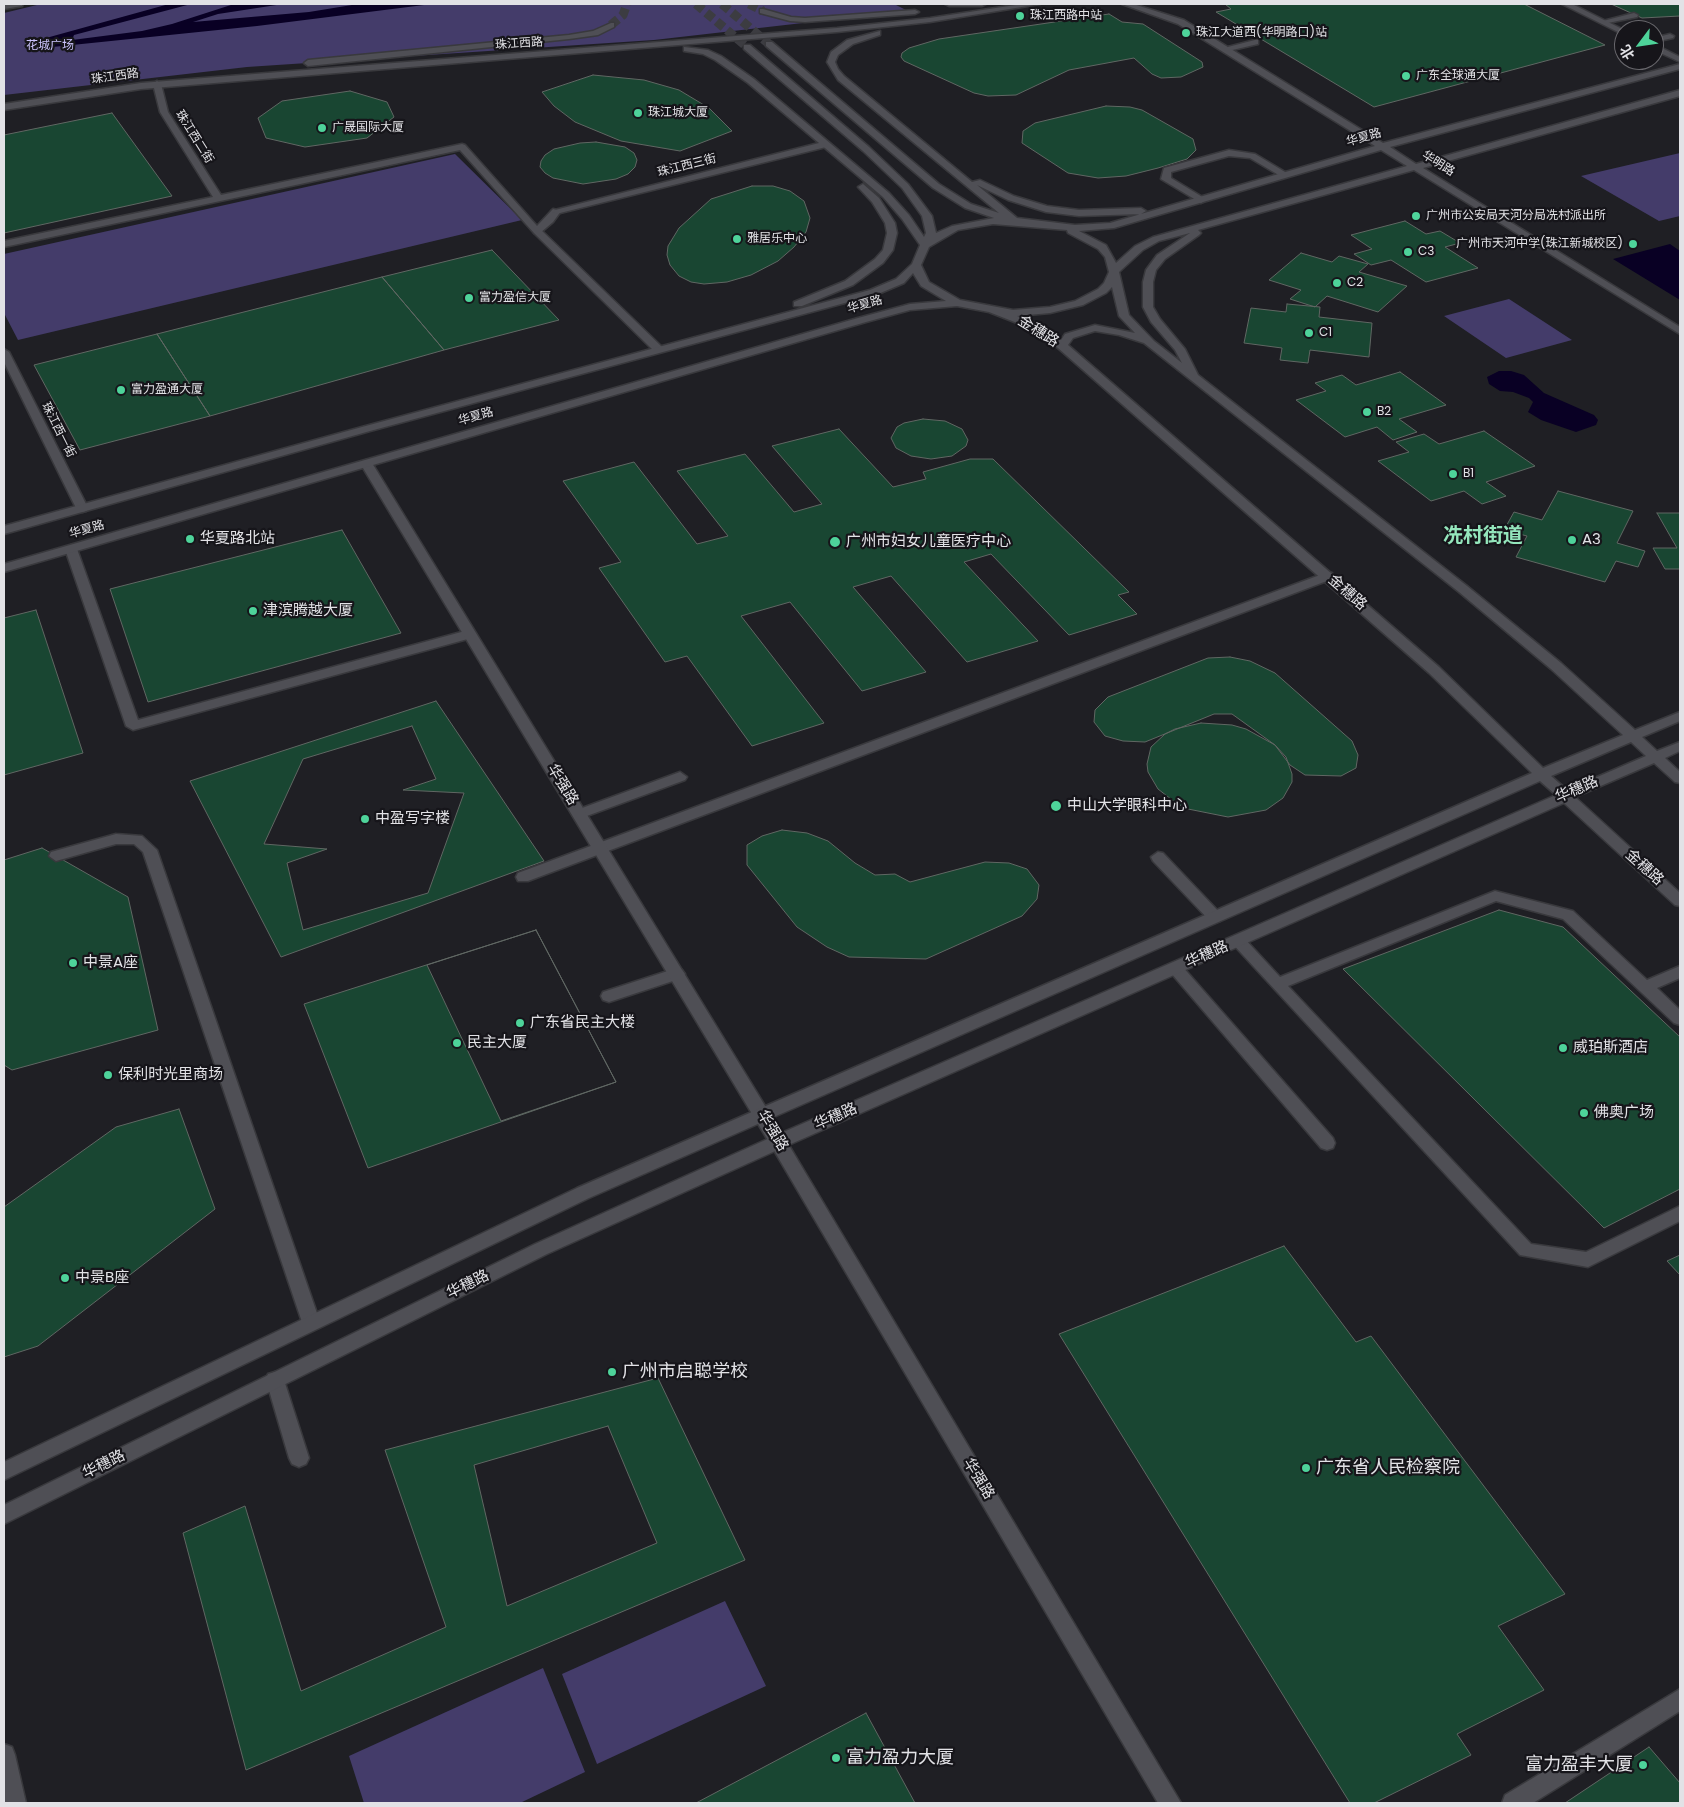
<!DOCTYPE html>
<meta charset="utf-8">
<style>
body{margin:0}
#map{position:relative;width:1684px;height:1807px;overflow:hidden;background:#1f1f24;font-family:Poppins,"Noto Sans SC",sans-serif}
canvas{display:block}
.frame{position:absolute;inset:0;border:5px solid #e2e2e6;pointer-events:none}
.north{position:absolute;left:1614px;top:20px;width:50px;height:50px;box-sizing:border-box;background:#16151a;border:1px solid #68676c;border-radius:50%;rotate:239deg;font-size:14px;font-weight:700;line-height:20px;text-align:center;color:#e2e2e6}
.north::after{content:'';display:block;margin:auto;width:18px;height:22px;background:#4ed39a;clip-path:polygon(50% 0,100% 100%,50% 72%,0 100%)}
</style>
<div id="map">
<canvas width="1684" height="1807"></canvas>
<div class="frame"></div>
<div class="north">北</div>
</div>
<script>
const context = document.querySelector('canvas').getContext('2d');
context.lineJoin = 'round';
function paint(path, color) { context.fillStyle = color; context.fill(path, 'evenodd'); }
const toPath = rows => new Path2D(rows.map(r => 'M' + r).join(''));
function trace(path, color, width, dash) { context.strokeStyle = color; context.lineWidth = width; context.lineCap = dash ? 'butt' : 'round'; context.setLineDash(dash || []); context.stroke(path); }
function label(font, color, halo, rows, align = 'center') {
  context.font = font + ' Poppins,"Noto Sans SC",sans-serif'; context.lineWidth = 4.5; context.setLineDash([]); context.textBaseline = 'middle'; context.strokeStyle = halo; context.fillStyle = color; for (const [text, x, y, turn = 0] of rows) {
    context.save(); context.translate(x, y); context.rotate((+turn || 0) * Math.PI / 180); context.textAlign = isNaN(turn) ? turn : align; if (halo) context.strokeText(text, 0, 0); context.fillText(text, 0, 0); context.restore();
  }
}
const green = toPath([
 [41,4,894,4,908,11,654,40,247,67,4,95,4,13],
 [1680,153,1680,216,1659,221,1581,176],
 [455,154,522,220,18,340,4,313,4,254],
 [1509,299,1572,340,1506,358,1444,316],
 [725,1601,766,1686,597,1764,562,1674],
 [543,1668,585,1772,520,1803,364,1803,349,1756]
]);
const water = toPath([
 [169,4,191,4,74,35,72,40,142,31,172,24,234,4,283,4,218,14,193,22,309,12,358,4,432,4,257,26,33,49,28,43],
 [1670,244,1680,251,1680,300,1613,259],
 [1499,371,1511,371,1524,375,1544,393,1594,415,1598,420,1596,425,1576,432,1541,420,1528,412,1533,402,1529,398,1513,392,1500,391,1489,384,1487,377]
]);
const building = toPath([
 [1225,4,1524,4,1605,45,1374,107,1216,12,1231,9,1225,4],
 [1611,4,1680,4,1680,16,1642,18,1611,4],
 [1109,14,1122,22,1143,24,1202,62,1203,67,1181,77,1161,78,1152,74,1134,58,1069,70,1016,95,988,96,974,93,904,61,901,57,902,53,909,48,939,39,1109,14],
 [593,75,644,80,679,90,709,108,732,131,680,151,621,141,575,122,554,106,542,92,593,75],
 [350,91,387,102,394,117,367,138,305,147,266,138,258,118,282,101,350,91],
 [1106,106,1130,107,1142,110,1193,139,1196,150,1187,159,1158,168,1126,176,1098,178,1068,173,1022,143,1023,131,1035,123,1106,106],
 [112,113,172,196,4,233,4,135,112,113],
 [596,142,625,147,634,153,637,160,635,167,628,174,616,179,583,184,553,178,545,173,540,167,541,161,545,155,554,149,580,143,596,142],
 [752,186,773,186,790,191,804,201,810,218,806,232,794,247,778,261,751,275,727,282,704,284,691,282,679,276,670,265,667,255,668,246,679,228,711,199,752,186],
 [1405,221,1426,234,1440,231,1460,243,1445,247,1478,268,1426,282,1391,260,1371,265,1354,254,1372,249,1351,235,1405,221],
 [492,250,559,320,444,350,382,277,492,250],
 [1301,253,1332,262,1339,256,1368,264,1359,272,1407,286,1378,312,1327,296,1315,307,1290,299,1301,290,1269,280,1301,253],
 [382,277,444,350,210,416,157,334,382,277],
 [1287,304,1320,307,1319,317,1372,323,1369,357,1310,350,1308,363,1280,360,1282,348,1244,343,1251,308,1286,312,1287,304],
 [157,334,210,416,80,450,34,365,157,334],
 [1400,372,1446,405,1399,419,1417,432,1393,440,1377,427,1345,437,1296,400,1326,391,1315,383,1342,375,1356,385,1400,372],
 [923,419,945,421,962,429,968,440,966,446,952,456,931,459,911,456,896,448,891,438,897,427,904,423,923,419],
 [839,429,893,487,926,479,923,472,970,459,993,459,1129,592,1118,595,1137,614,1069,635,991,554,964,562,1038,641,967,662,891,576,853,587,926,672,862,691,790,602,741,616,824,723,752,746,687,656,665,662,599,568,621,562,563,481,634,462,697,544,728,536,677,471,745,454,794,512,822,504,772,446,839,429],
 [1484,431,1535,466,1486,482,1506,496,1482,504,1464,491,1431,501,1378,461,1409,452,1396,442,1424,434,1439,444,1484,431],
 [1558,491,1633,511,1617,543,1645,551,1638,567,1616,561,1605,582,1516,557,1527,536,1504,530,1514,512,1542,520,1558,491],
 [1657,513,1680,513,1680,569,1665,569,1653,548,1677,548,1657,513],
 [342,530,401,633,148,702,110,589,342,530],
 [36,610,83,753,4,775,4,618,36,610],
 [1230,657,1250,661,1275,673,1352,741,1358,755,1356,768,1341,776,1305,775,1290,765,1275,745,1232,714,1214,714,1145,742,1123,741,1105,736,1094,722,1095,710,1108,697,1208,658,1230,657],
 [436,701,544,861,281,957,190,781,436,701],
 [1201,723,1232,725,1246,729,1275,745,1286,757,1292,774,1292,782,1283,798,1266,810,1228,817,1188,809,1176,803,1158,789,1148,772,1147,764,1151,747,1165,734,1175,729,1201,723],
 [412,726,436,779,403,790,464,793,428,893,303,930,287,863,327,849,264,844,303,759,412,726],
 [782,830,807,833,828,841,855,863,875,875,895,874,910,882,985,862,1009,863,1027,869,1039,885,1037,899,1022,916,926,959,849,957,827,947,797,927,747,865,747,845,762,836,782,830],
 [42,848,128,897,158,1030,12,1070,4,1065,4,860,42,848],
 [1499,910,1563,927,1680,1037,1680,1189,1604,1228,1343,969,1499,910],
 [536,930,616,1082,368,1168,304,1004,536,930],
 [536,930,616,1082,501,1121,427,965,536,930],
 [179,1109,215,1209,38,1346,4,1357,4,1207,116,1127,179,1109],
 [1284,1246,1356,1342,1371,1336,1565,1594,1498,1626,1544,1690,1457,1734,1471,1755,1374,1803,1350,1803,1059,1334,1284,1246],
 [1680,1255,1680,1275,1667,1261,1680,1255],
 [658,1378,745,1560,246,1770,183,1533,245,1506,301,1691,446,1627,385,1450,658,1378],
 [608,1426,657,1543,507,1606,474,1465,608,1426],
 [866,1713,915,1803,696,1803,866,1713],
 [1649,1747,1680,1783,1680,1803,1565,1803,1649,1747]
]);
const secondaryTunnel = toPath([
 [696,4,747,47],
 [722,4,769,44],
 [749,4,763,11],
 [611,25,623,15,627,4]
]);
const lane = toPath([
 [945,4,986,4,982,6,949,6,945,4],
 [1634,13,1638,15,1637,17,1603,24,1599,22,1634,13],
 [1670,34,1674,36,1673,38,1654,42,1654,38,1670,34],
 [1255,40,1258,40,1258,44,1224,52,1220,49,1255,40],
 [157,81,161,84,168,112,221,195,462,144,465,145,537,226,553,209,561,211,553,222,540,233,534,233,460,150,4,247,4,241,213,197,160,112,153,84,157,81],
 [1229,150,1255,154,1290,175,1282,177,1250,158,1229,156,1171,172,1171,178,1204,198,1206,200,1201,203,1161,179,1164,168,1229,150],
 [4,349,9,352,88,508,86,511,82,512,76,508,4,362,4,349],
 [71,545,77,549,138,720,465,631,470,630,476,634,475,637,133,730,126,726,65,549,71,545],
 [1328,572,1332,573,1334,576,1332,579,528,881,518,881,516,877,518,873,1328,572],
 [680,772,687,777,685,780,584,817,574,817,572,814,574,811,680,772],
 [116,834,142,836,157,850,320,1322,317,1327,311,1330,305,1327,302,1322,143,852,134,844,116,844,56,861,49,856,51,852,116,834],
 [1158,852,1163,853,1220,913,1223,917,1220,921,1210,921,1153,861,1151,857,1158,852],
 [1495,891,1573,911,1647,980,1680,966,1680,978,1657,988,1680,1010,1680,1025,1674,1023,1563,919,1496,901,1288,986,1531,1244,1586,1252,1680,1206,1680,1221,1588,1267,1520,1255,1230,941,1233,937,1238,936,1243,937,1280,977,1495,891],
 [1176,963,1181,965,1333,1138,1335,1143,1333,1148,1327,1150,1321,1148,1171,973,1168,969,1171,965,1176,963],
 [677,968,682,970,685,974,682,978,609,1002,603,1000,601,996,603,992,677,968],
 [275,1372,282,1374,284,1380,309,1458,306,1464,299,1467,292,1464,289,1458,266,1380,268,1374,275,1372]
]);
const street = toPath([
 [823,142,828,145,826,147,556,214,551,211,823,142],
 [534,229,540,229,662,347,662,351,654,351,534,233,534,229],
 [366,460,372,463,784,1137,1181,1803,1158,1803,772,1147,360,463,366,460],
 [1680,1689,1680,1711,1533,1803,1502,1803,1505,1795,1680,1689],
 [4,1744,12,1747,15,1755,26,1803,4,1803,4,1744]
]);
const secondary = toPath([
 [23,4,22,6,4,9,4,5,23,4],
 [1022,4,1040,4,930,22,837,32,141,89,4,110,4,104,141,83,837,28,930,18,1022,4],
 [1122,4,1133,4,1184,20,1383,143,1680,64,1680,69,1390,147,1416,164,1680,90,1680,96,1423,168,1680,327,1680,334,1414,170,1198,230,1201,233,1199,235,1165,259,1156,270,1153,282,1153,307,1160,319,1185,349,1198,375,1467,586,1561,663,1635,730,1680,712,1680,721,1642,737,1657,751,1680,742,1680,751,1665,758,1680,772,1680,783,1675,782,1654,763,1575,797,1680,893,1680,906,1675,905,1564,803,784,1147,547,1254,4,1524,4,1505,535,1244,772,1137,1556,795,1540,781,589,1198,4,1480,4,1462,577,1188,1532,773,1429,673,1058,348,1030,328,989,312,957,306,910,310,866,322,4,572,4,564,858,318,910,304,946,301,921,286,913,273,904,283,878,294,370,431,4,534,4,526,362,427,870,290,896,279,912,264,920,245,902,219,883,197,748,83,715,60,703,54,684,51,684,47,708,50,721,56,754,79,889,193,909,215,924,237,926,233,922,216,902,188,863,151,744,49,744,45,750,45,869,147,908,184,932,216,936,233,952,226,994,218,965,208,933,188,766,46,766,42,772,42,939,184,971,204,999,213,838,80,827,62,831,52,847,40,880,31,880,35,853,44,838,55,835,62,838,69,844,76,972,182,980,180,1014,196,1047,206,1079,210,1141,208,1146,211,1141,214,1079,216,1046,212,1008,200,977,185,1017,218,1075,225,1110,223,1375,146,1178,24,1122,4],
 [1381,150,1407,166,1153,237,1135,246,1116,263,1106,245,1079,231,1114,228,1381,150],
 [993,224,1067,230,1068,233,1098,249,1105,257,1109,272,1104,283,1098,289,1075,301,1050,307,1013,310,960,300,929,282,921,265,929,247,958,230,993,224],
 [1190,233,1157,255,1146,270,1143,282,1143,307,1151,322,1175,350,1182,363,1154,341,1129,315,1119,272,1143,250,1159,241,1190,233],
 [1112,287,1119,316,1135,333,1095,325,1065,334,1061,340,1038,324,1017,316,1050,313,1083,305,1106,293,1112,287],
 [1095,331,1119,335,1144,343,1459,592,1551,669,1623,735,1543,768,1439,667,1068,345,1073,338,1095,331],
 [1631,742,1646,756,1567,790,1551,776,1631,742],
 [1562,4,1572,4,1624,30,1624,35,1562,4],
 [763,9,791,17,805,18,915,10,919,12,915,14,805,22,790,21,760,13,760,9,763,9],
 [611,23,614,23,614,27,598,35,569,39,308,66,304,63,308,60,569,35,593,31,611,23],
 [1654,44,1680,57,1680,62,1654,50,1654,44],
 [863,184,879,198,895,223,897,233,893,250,883,263,853,285,802,306,794,306,794,302,845,281,875,259,883,250,887,233,885,223,872,202,858,187,863,184]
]);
const markers = [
 [1020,16,5,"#4ed39a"],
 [1186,33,5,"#4ed39a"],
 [1406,76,5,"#4ed39a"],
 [638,113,5,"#4ed39a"],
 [322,128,5,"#4ed39a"],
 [1416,216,5,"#4ed39a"],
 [737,239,5,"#4ed39a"],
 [1633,244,5,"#4ed39a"],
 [1408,252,5,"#4ed39a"],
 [1337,283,5,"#4ed39a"],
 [469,298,5,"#4ed39a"],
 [1309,333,5,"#4ed39a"],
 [121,390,5,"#4ed39a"],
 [1367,412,5,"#4ed39a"],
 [1453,474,5,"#4ed39a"],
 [190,539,5,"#4ed39a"],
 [1572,540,5,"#4ed39a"],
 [835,542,6,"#4ed39a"],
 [253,611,5,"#4ed39a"],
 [1056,806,6,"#4ed39a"],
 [365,819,5,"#4ed39a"],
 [73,963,5,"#4ed39a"],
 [520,1023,5,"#4ed39a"],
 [457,1043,5,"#4ed39a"],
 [1563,1048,5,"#4ed39a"],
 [108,1075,5,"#4ed39a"],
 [1584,1113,5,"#4ed39a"],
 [65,1278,5,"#4ed39a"],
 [612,1372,5,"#4ed39a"],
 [1306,1468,5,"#4ed39a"],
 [836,1758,5,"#4ed39a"],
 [1643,1765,5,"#4ed39a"]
];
const farPoinames = [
 ["珠江西路中站",1030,16],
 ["珠江大道西(华明路口)站",1196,33],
 ["广东全球通大厦",1416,76],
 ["珠江城大厦",648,113],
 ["广晟国际大厦",332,128],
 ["广州市公安局天河分局冼村派出所",1426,216],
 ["雅居乐中心",747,239],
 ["广州市天河中学(珠江新城校区)",1623,244,"right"],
 ["C3",1418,252],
 ["C2",1347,283],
 ["富力盈信大厦",479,298],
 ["C1",1319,333],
 ["富力盈通大厦",131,390],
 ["B2",1377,412],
 ["B1",1463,474]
];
const farStreetnames = [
 ["珠江西路",519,44,-4],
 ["珠江西路",115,77,-8],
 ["珠江西二街",194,137,58],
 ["华夏路",1364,138,-16],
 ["华明路",1438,164,32],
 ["珠江西三街",687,166,-14],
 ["华夏路",865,305,-16],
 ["华夏路",476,417,-16],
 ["珠江西一街",58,430,63],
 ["华夏路",87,530,-16]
];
const farParknames = [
 ["花城广场",50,46]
];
const streetNames = [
 ["金穗路",1038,332,32],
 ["金穗路",1347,593,41],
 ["华强路",562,785,59],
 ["华穗路",1577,790,-23],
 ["金穗路",1644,868,42],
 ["华穗路",1207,955,-24],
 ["华穗路",836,1117,-23],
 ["华强路",772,1131,59],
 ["华穗路",468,1285,-26],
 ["华穗路",104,1465,-26],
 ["华强路",978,1479,59]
];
const poiNames = [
 ["华夏路北站",200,539],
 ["A3",1582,540],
 ["广州市妇女儿童医疗中心",846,542],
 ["津滨腾越大厦",263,611],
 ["中山大学眼科中心",1067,806],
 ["中盈写字楼",375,819],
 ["中景A座",83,963],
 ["广东省民主大楼",530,1023],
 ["民主大厦",467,1043],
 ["威珀斯酒店",1573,1048],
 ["保利时光里商场",118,1075],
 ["佛奥广场",1594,1113],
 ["中景B座",75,1278]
];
const nearPoinames = [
 ["广州市启聪学校",622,1372],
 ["广东省人民检察院",1316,1468],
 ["富力盈力大厦",846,1758],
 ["富力盈丰大厦",1633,1765,"right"]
];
const districtNames = [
 ["冼村街道",1483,537]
];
paint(green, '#443c6a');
paint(water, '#090024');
paint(building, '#194632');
trace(building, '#606763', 1);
trace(secondaryTunnel, '#3c3c41', 9, [9, 4.5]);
trace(lane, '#39393d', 3);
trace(street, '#39393d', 3);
trace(secondary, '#39393d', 3);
paint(lane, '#4f4f55');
paint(street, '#4f4f55');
paint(secondary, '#4f4f55');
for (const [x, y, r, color] of markers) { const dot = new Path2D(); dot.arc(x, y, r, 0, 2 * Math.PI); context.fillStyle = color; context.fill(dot); trace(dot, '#16151a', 2); }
label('12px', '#e2e2e6', '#16151a', farPoinames, 'left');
label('12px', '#e2e2e6', '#16151a', farStreetnames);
label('12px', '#cbc3fc', '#16151a', farParknames);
label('15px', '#e2e2e6', '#16151a', streetNames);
label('15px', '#e2e2e6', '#16151a', poiNames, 'left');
label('18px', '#e2e2e6', '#16151a', nearPoinames, 'left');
label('bold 20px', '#94e6bc', '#16151a', districtNames);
</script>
